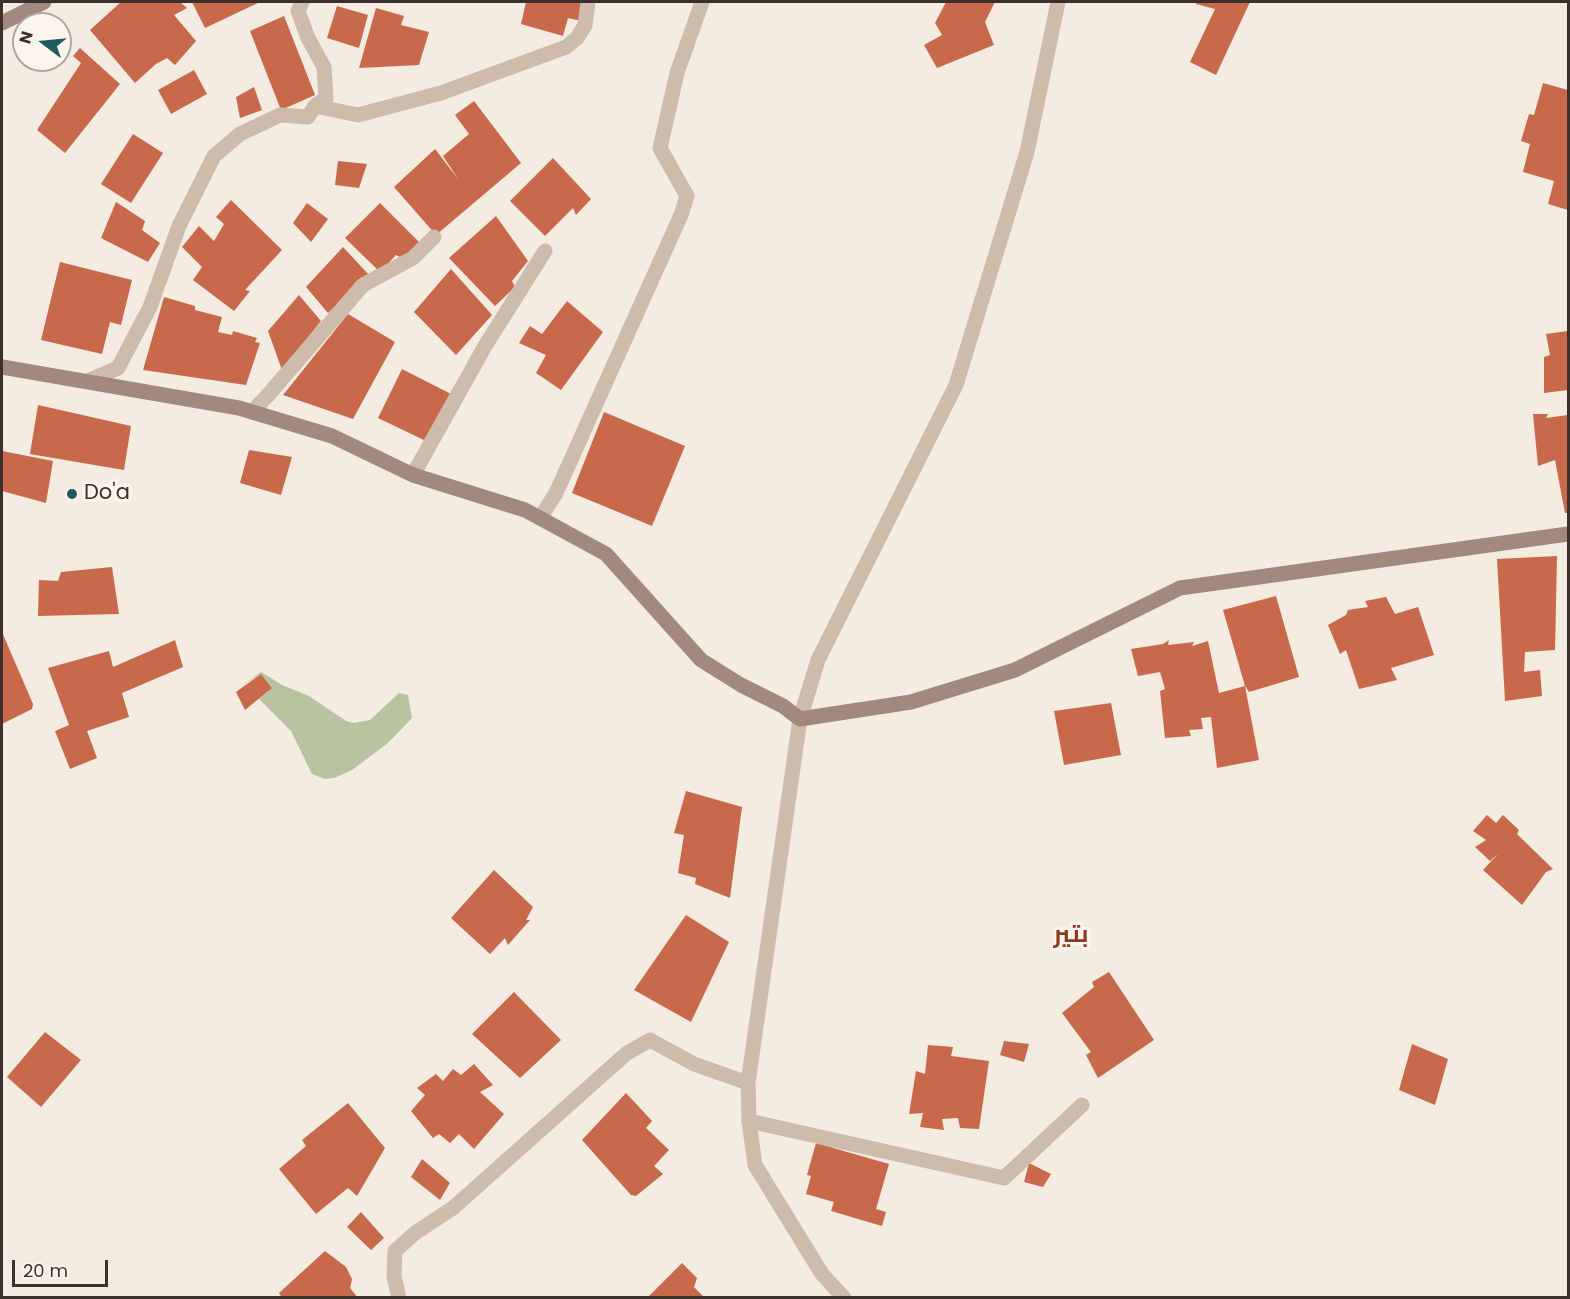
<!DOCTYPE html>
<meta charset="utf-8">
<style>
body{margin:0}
#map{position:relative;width:1570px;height:1299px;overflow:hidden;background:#f4ebe1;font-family:Poppins,sans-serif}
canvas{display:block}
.frame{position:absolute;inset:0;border:3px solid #3b302b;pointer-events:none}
.north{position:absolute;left:12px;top:12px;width:60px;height:60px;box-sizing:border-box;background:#fbf5ee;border:2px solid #aea6a0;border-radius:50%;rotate:286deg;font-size:16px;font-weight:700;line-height:24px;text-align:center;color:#3b302b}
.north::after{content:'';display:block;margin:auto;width:21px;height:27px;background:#1f5a5e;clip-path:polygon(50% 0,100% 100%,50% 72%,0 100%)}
.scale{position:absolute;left:12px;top:1260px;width:96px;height:27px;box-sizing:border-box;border:3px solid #3b302b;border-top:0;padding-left:8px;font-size:18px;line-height:21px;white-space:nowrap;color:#3b302b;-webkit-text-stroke:4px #fbf5ee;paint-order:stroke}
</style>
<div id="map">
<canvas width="1570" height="1299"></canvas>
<div class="frame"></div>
<div class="north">N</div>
<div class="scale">20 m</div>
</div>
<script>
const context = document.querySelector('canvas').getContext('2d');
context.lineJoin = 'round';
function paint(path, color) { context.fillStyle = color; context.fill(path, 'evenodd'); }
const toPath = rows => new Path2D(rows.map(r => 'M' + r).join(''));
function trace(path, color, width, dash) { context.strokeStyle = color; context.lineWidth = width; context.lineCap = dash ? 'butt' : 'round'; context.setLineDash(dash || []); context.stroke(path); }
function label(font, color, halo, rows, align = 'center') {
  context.font = font + ' Poppins,Cairo,sans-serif'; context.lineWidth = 6; context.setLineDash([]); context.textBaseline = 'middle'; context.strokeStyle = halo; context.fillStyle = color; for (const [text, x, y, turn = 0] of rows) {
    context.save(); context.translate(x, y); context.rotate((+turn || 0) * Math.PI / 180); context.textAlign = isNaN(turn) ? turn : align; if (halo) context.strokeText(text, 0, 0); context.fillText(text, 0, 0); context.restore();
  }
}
const green = toPath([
 [261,672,282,685,309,696,346,721,354,723,370,720,399,693,408,695,412,718,388,743,352,770,334,778,325,779,312,774,291,731,259,699,272,688,261,674,243,685]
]);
const building = toPath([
 [121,2,180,2,187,8,174,15,196,41,175,65,167,58,156,64,135,83,90,30],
 [192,2,260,2,205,28],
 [526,2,583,2,581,21,568,18,563,36,521,24],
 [946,2,995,2,985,22,994,45,937,68,924,45,942,35,935,23],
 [1196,2,1250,2,1216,75,1190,62,1215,9,1196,4],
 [337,6,368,15,359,48,327,38],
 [376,8,404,16,401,25,429,32,419,65,359,68],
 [284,16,315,95,281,110,250,31],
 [80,48,120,84,65,153,37,130,81,63,73,56],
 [194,70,207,94,171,114,158,90],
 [1543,83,1568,90,1568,210,1548,204,1554,181,1523,172,1530,144,1521,141,1529,114,1534,115],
 [254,87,262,110,240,118,236,97],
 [474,101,521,163,436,235,394,187,435,149,458,179,443,156,469,134,455,115],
 [133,134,163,153,131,203,101,184],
 [553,158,591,199,576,215,573,208,545,236,510,201],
 [338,161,367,164,359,188,335,185],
 [231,200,282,250,245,290,250,291,234,311,193,280,202,267,182,247,199,226,214,241,224,224,216,217],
 [116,202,145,221,142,230,160,243,148,262,101,238],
 [307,203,328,219,311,242,293,223],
 [380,203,420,243,404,259,396,255,380,272,345,238],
 [496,216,528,261,512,281,515,287,495,306,449,258],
 [343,247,369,275,328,313,306,287],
 [60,262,132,280,121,325,110,322,102,354,41,340],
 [451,269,492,315,456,355,414,312],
 [299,295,321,321,282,370,268,331],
 [164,297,195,306,195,310,222,317,218,332,232,335,233,331,257,338,255,342,260,343,246,385,143,370],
 [567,301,603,332,561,390,536,373,546,355,519,343,530,326,542,334],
 [348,314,395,342,353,419,283,395],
 [1568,331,1568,390,1544,393,1544,357,1550,355,1546,334],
 [402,369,451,394,426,441,378,418],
 [38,405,131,426,124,470,30,454],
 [604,412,685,446,652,526,572,493],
 [1533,414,1548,414,1546,418,1568,415,1568,513,1565,513,1555,460,1538,466],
 [249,450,292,457,281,495,240,483],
 [2,451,53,461,46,503,2,491],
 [1557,556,1555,650,1525,652,1524,672,1540,670,1542,696,1505,701,1497,559],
 [112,567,119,614,38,616,39,580,58,581,61,572],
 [1276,596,1299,677,1249,692,1245,686,1223,610],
 [1386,597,1395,614,1418,607,1434,655,1391,668,1397,680,1359,689,1346,650,1340,654,1328,625,1346,615,1348,610,1368,607,1365,601],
 [2,632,33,704,32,709,2,724],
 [175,640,183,667,122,693,129,717,87,731,97,758,70,769,55,731,69,725,48,668,109,651,113,667],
 [1169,640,1168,645,1194,642,1192,646,1208,641,1219,693,1245,686,1259,760,1217,768,1211,717,1201,718,1203,729,1189,730,1191,736,1165,738,1160,691,1165,689,1160,672,1138,676,1131,649,1163,644],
 [261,674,272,688,245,710,236,692],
 [1111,703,1121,755,1064,765,1054,711],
 [686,791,742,807,730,898,695,884,696,878,678,873,684,835,674,833],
 [1487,815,1496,823,1503,815,1519,830,1517,834,1553,869,1546,872,1522,905,1483,870,1498,854,1490,861,1475,847,1486,840,1473,831],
 [494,870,533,907,526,920,530,920,508,945,505,938,490,954,451,918],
 [686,915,729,942,691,1022,634,990],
 [1109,972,1154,1040,1098,1078,1086,1055,1091,1052,1062,1013,1094,987,1092,982],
 [514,992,561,1040,520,1078,472,1034],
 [45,1032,81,1060,41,1107,7,1077],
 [1004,1041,1029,1044,1024,1062,1000,1055],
 [1412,1044,1448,1059,1435,1105,1399,1090],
 [928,1045,953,1047,951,1056,989,1061,979,1129,960,1128,958,1118,942,1119,944,1130,920,1127,923,1113,909,1114,916,1071,925,1074],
 [474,1064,493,1085,480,1092,504,1114,474,1149,459,1134,450,1143,439,1134,433,1138,411,1111,425,1095,417,1088,436,1074,443,1081,453,1069,461,1075],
 [626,1093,652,1121,646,1128,669,1150,654,1166,663,1174,636,1196,631,1195,582,1140],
 [348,1103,385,1148,357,1196,348,1188,316,1214,279,1169,306,1146,302,1140],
 [816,1143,889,1164,876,1209,886,1212,882,1226,831,1211,834,1202,806,1194,811,1176,807,1175],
 [422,1159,450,1183,440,1200,411,1177],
 [1029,1163,1051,1174,1043,1187,1024,1182],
 [361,1212,384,1238,371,1250,347,1227],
 [325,1251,346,1267,352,1279,350,1288,358,1298,282,1298,279,1293],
 [682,1263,697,1278,694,1287,705,1298,647,1298]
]);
const lane = toPath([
 [441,93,566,47,577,38,585,25,588,2],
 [268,395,363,285,413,258,434,237],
 [423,457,485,346,545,251],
 [556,493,681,215,687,196,660,148,677,73,702,2],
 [749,1121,1004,1178,1082,1105]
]);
const street = toPath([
 [315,106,358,115,441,93],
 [90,380,118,368,150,307,179,226,214,156,240,134,280,115,308,117,315,106,326,98,324,67,308,38,298,11,302,2],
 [252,412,268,395],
 [413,475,423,457],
 [540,518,556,493],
 [399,1298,394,1276,395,1251,415,1233,453,1208,627,1053,650,1040,694,1064,748,1083],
 [844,1298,822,1274,755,1165,749,1121,748,1083,800,719,818,660,956,385,1027,152,1058,2]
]);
const secondary = toPath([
 [2,23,44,2],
 [2,367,239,408,332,436,413,475,525,510,606,554,701,660,741,685,783,706,800,719,911,702,1015,670,1180,588,1568,534]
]);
const markers = [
 [72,494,6,"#1f5a5e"]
];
const poiNames = [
 ["Do'a",84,494]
];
const quarterNames = [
 ["بتير",1071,936]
];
paint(green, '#b8c4a0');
paint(building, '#c8694b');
trace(lane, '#cdbbac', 15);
trace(street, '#cdbbac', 15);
trace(secondary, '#a18a7d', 15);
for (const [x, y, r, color] of markers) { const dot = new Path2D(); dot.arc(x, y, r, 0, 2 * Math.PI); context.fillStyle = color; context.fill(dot); trace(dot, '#fbf5ee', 2); }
label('21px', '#3b302b', '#fbf5ee', poiNames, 'left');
label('bold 24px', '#8c3b22', '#fbf5ee', quarterNames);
</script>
